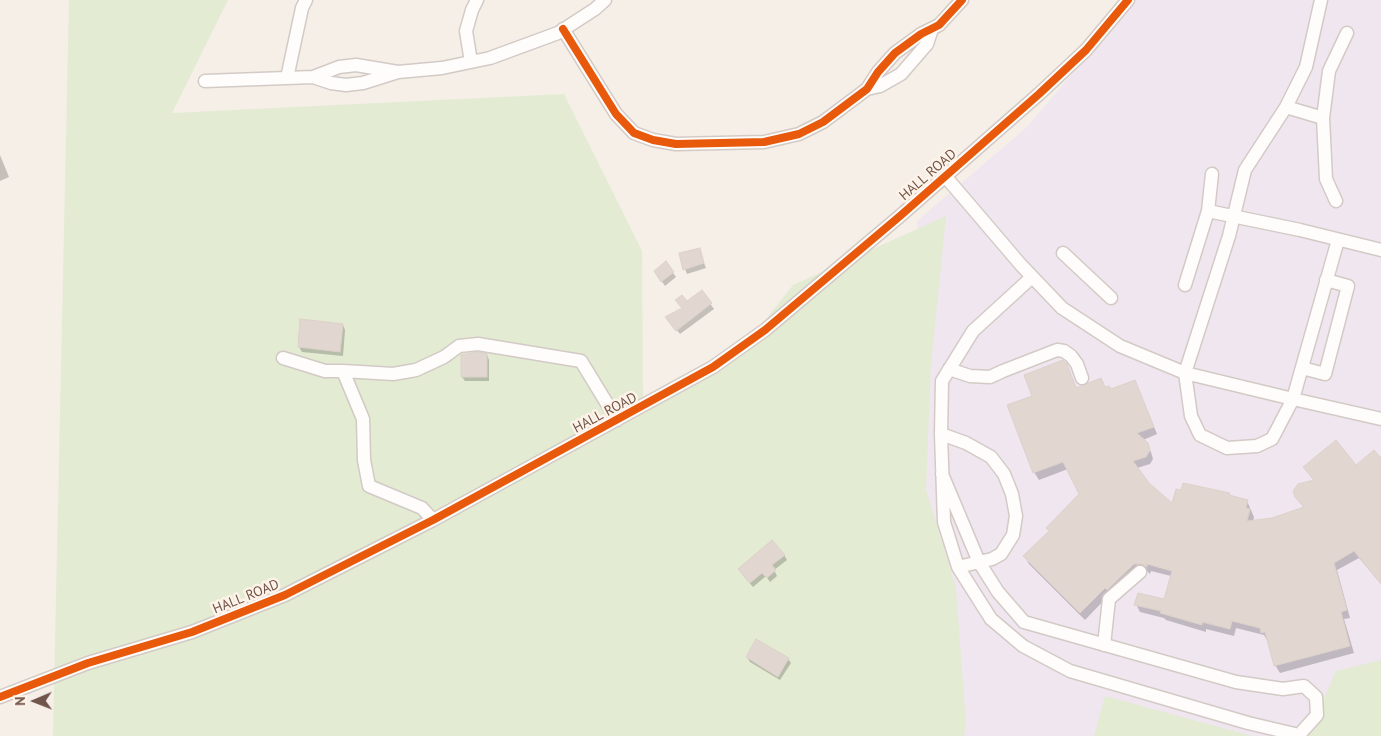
<!DOCTYPE html>
<style>
body{margin:0}
#map{position:relative;width:1381px;height:736px;overflow:hidden;background:#f5efe8;font-family:"PT Sans",sans-serif}
canvas{display:block}
.north{position:absolute;left:10px;top:676px;width:50px;height:50px;-webkit-text-stroke:4px #fef3e8;paint-order:stroke;rotate:269deg;font-size:14px;font-weight:700;line-height:20px;text-align:center;color:#71544a}
.north::after{content:'';display:block;margin:auto;width:18px;height:22px;background:#71544a;clip-path:polygon(50% 0,100% 100%,50% 72%,0 100%)}
</style>
<div id="map">
<canvas width="1381" height="736"></canvas>
<div class="north">N</div>
</div>
<script>
const context = document.querySelector('canvas').getContext('2d');
context.lineJoin = 'round';
function paint(path, color) { context.fillStyle = color; context.fill(path, 'evenodd'); }
const toPath = rows => new Path2D(rows.map(r => 'M' + r).join(''));
function trace(path, color, width, dash) { context.strokeStyle = color; context.lineWidth = width; context.lineCap = dash ? 'butt' : 'round'; context.setLineDash(dash || []); context.stroke(path); }
function label(font, color, halo, rows, align = 'center') {
  context.font = font + ' "PT Sans",sans-serif'; context.lineWidth = 5; context.setLineDash([]); context.textBaseline = 'middle'; context.strokeStyle = halo; context.fillStyle = color; for (const [text, x, y, turn = 0] of rows) {
    context.save(); context.translate(x, y); context.rotate((+turn || 0) * Math.PI / 180); context.textAlign = isNaN(turn) ? turn : align; if (halo) context.strokeText(text, 0, 0); context.fillText(text, 0, 0); context.restore();
  }
}
const education = toPath([
 [1135,0,1381,0,1381,736,923,736,917,221,1027,127]
]);
const green = toPath([
 [69,0,228,0,172,113,564,94,642,251,643,409,731,363,793,285,946,216,931,364,926,490,956,588,966,724,964,736,53,736],
 [1381,660,1381,736,1307,736,1336,671],
 [1105,696,1252,736,1094,736]
]);
const shadow = toPath([
 [0,155,9,177,0,181],
 [699,249,706,268,687,274,685,269],
 [666,263,676,277,665,286,658,276],
 [702,292,714,309,680,334,670,322,687,303],
 [302,321,343,325,345,330,343,356,302,352,299,347],
 [487,355,489,360,489,381,465,381,462,377],
 [1066,365,1077,389,1106,388,1111,391,1135,382,1157,434,1143,440,1151,452,1153,459,1150,464,1137,468,1148,483,1173,505,1230,496,1247,501,1254,517,1253,522,1284,516,1304,508,1296,497,1314,481,1305,468,1356,467,1381,460,1381,584,1359,558,1337,570,1350,618,1344,619,1354,653,1280,673,1275,665,1269,639,1267,640,1264,635,1236,628,1234,636,1206,629,1206,632,1166,620,1164,618,1140,612,1136,604,1165,601,1171,576,1151,571,1150,574,1147,571,1139,571,1110,594,1085,620,1029,564,1025,557,1049,532,1047,528,1081,495,1068,469,1039,480,1034,472,1034,397],
 [784,555,787,560,774,570,777,576,770,582,766,576,753,587,742,574],
 [747,657,788,659,791,663,780,680,750,662]
]);
const building = toPath([
 [700,248,704,263,683,270,679,253,700,248],
 [666,261,674,272,661,282,654,271,666,261],
 [702,290,712,303,676,331,665,317,682,308,675,300,682,295,687,301,702,290],
 [300,319,343,324,340,352,298,347,300,319],
 [478,352,487,354,487,377,461,377,461,355,478,352],
 [1063,360,1067,364,1076,388,1101,378,1105,387,1109,386,1111,389,1135,380,1154,427,1137,433,1148,443,1150,450,1146,457,1133,461,1149,483,1172,503,1176,489,1181,490,1183,483,1230,493,1229,495,1248,500,1246,508,1250,509,1247,521,1272,518,1304,507,1295,497,1293,491,1298,484,1314,480,1303,467,1336,440,1356,465,1374,450,1381,458,1381,584,1354,551,1334,563,1347,610,1341,612,1350,646,1274,666,1265,632,1261,633,1260,628,1232,621,1230,629,1202,622,1202,625,1160,613,1161,611,1134,605,1138,593,1164,599,1172,571,1147,564,1147,567,1142,564,1134,564,1107,590,1105,588,1080,613,1023,556,1049,531,1046,528,1079,494,1063,462,1033,473,1007,405,1032,396,1024,375,1063,360],
 [772,540,785,555,772,565,776,570,767,578,762,573,750,583,738,569,772,540],
 [756,639,789,658,778,677,746,657,756,639]
]);
const minor = toPath([
 [563,29,616,114,634,133,653,140,676,144,764,142,799,134,823,122,867,89,878,72,895,53,921,34,939,25,962,0],
 [471,62,466,31,472,10,477,0],
 [313,77,331,83,346,85,363,83,398,72,442,68,490,58,558,33,595,9,605,0],
 [287,78,302,8,306,0],
 [205,81,313,77,339,67,356,65,398,72],
 [867,89,880,86,901,74,927,44,932,29],
 [1286,107,1323,118,1326,179,1336,201],
 [1323,118,1329,71,1347,33],
 [945,176,1021,265,1062,308,1120,346,1185,373,1229,236,1245,170,1286,107,1306,67,1321,0],
 [1208,211,1300,230,1381,250],
 [1338,240,1293,399,1272,439,1257,446,1227,448,1200,435,1191,416,1185,373,1293,399,1381,419],
 [1063,253,1111,298],
 [1185,285,1208,211,1212,174],
 [283,358,325,371,343,371],
 [1302,368,1325,374,1348,286,1326,280],
 [949,369,970,376,990,377,1003,371,1057,350,1064,351,1071,356,1077,364,1082,378],
 [941,434,966,443,991,457,1004,474,1012,494,1016,516,1013,535,1001,554,992,559,958,567],
 [942,474,979,562,998,592,1024,622,1236,682,1283,689,1304,686,1316,697,1317,715,1299,735,1248,723,1070,671,1023,646,991,619,958,567,944,522,941,434,942,381,973,331,1032,277],
 [433,520,422,508,369,486,364,460,363,419,343,371,393,374,416,370,444,357,459,346,478,344,581,361,617,420],
 [1104,645,1109,599,1140,572],
 [0,697,88,663,192,632,285,595,433,520,713,367,765,330,900,216,1039,94,1086,50,1128,0]
]);
const cycleway = toPath([
 [563,29,616,114,634,133,653,140,676,144,764,142,799,134,823,122,867,89,878,72,895,53,921,34,939,25,962,0],
 [0,697,88,663,192,632,285,595,433,520,713,367,765,330,900,216,1039,94,1086,50,1128,0]
]);
const streetNames = [
 ["HALL ROAD",928,175,-41],
 ["HALL ROAD",605,413,-28],
 ["HALL ROAD",246,597,-22]
];
paint(education, '#f0e6f0');
paint(green, '#e3ebd3');
paint(shadow, '#0003');
paint(building, '#e1d7d0');
trace(building, '#ddd1ca', 1);
trace(minor, '#d3cac5', 15);
trace(minor, '#fefdfc', 12);
trace(cycleway, '#e8590c', 8);
label('14px', '#71544a', '#fef3e8', streetNames);
</script>
